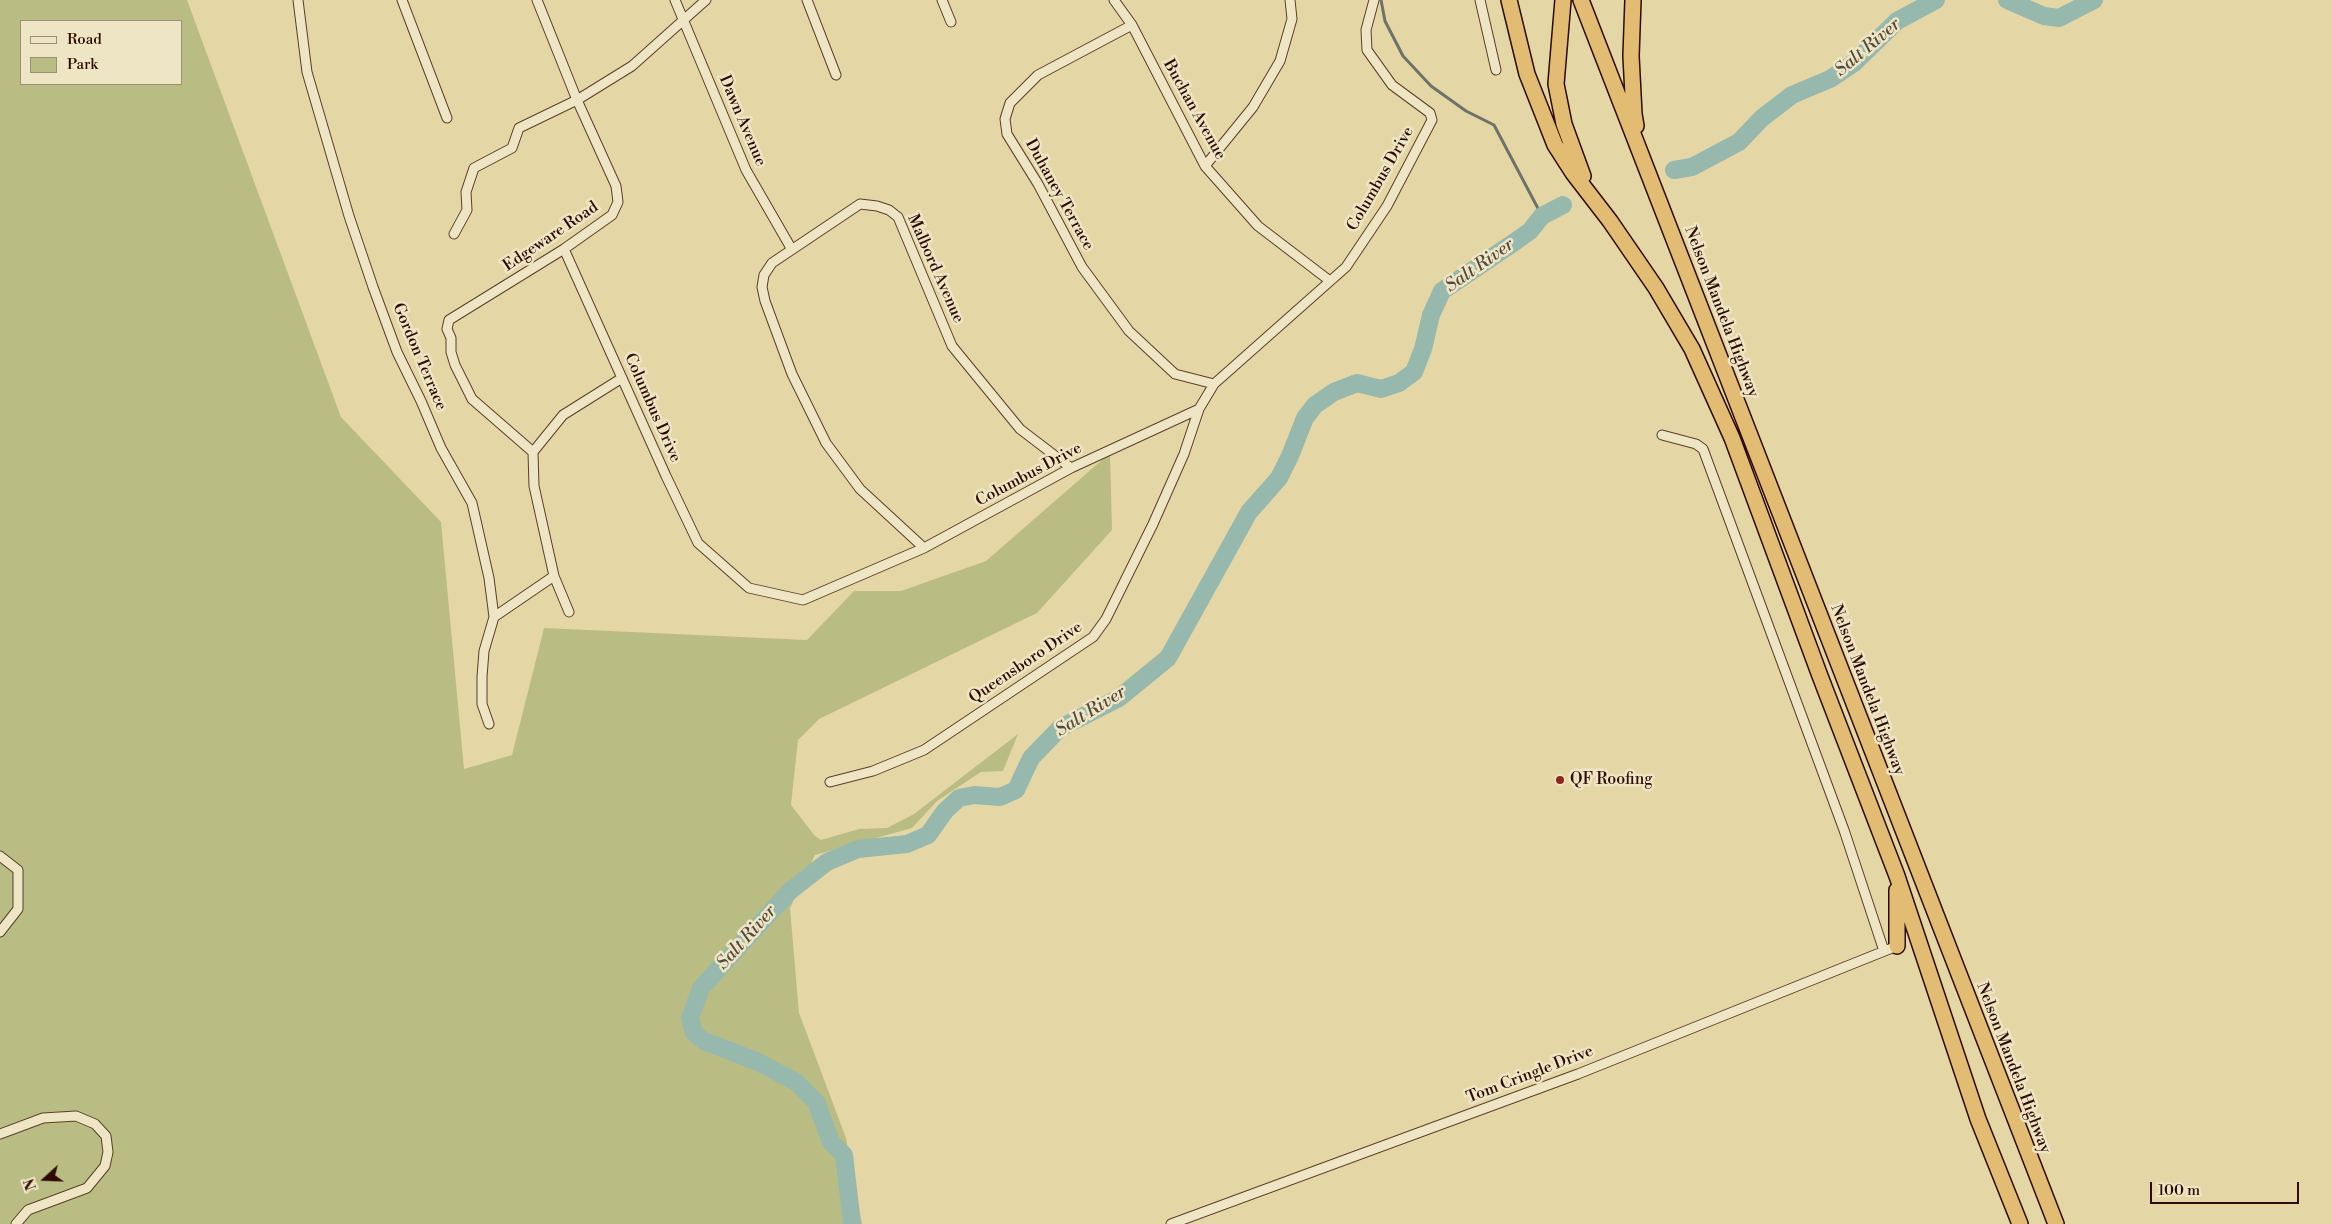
<!DOCTYPE html>
<style>
body{margin:0}
#map{position:relative;width:2332px;height:1224px;overflow:hidden;background:#e5d7a5;font-family:"Libre Bodoni",serif}
canvas{display:block}
.legend{position:absolute;left:20px;top:20px;width:162px;height:65px;box-sizing:border-box;background:#eee5c4;border:1px solid #a18e76;margin:0;padding:6px 9px;list-style:none;font-size:15px;color:#2d0b01}
.legend li{display:flex;align-items:center;gap:10px;height:25px}
.legend b{width:25px;border:1px solid #a18e76}
.north{position:absolute;left:20px;top:1154px;width:50px;height:50px;-webkit-text-stroke:4px #eee5c4;paint-order:stroke;rotate:250deg;font-size:14px;font-weight:700;line-height:20px;text-align:center;color:#2d0b01}
.north::after{content:'';display:block;margin:auto;width:18px;height:22px;background:#2d0b01;clip-path:polygon(50% 0,100% 100%,50% 72%,0 100%)}
.scale{position:absolute;left:2150px;top:1182px;width:149px;height:22px;box-sizing:border-box;border:2px solid #2d0b01;border-top:0;padding-left:6px;font-size:15px;line-height:18px;white-space:nowrap;color:#2d0b01;-webkit-text-stroke:4px #eee5c4;paint-order:stroke}
</style>
<div id="map">
<canvas width="2332" height="1224"></canvas>
<ul class="legend">
<li><b style="height:6px;background:#eee5c4"></b>Road</li>
<li><b style="height:14px;background:#babd83"></b>Park</li>
</ul>
<div class="north">N</div>
<div class="scale">100 m</div>
</div>
<script>
const context = document.querySelector('canvas').getContext('2d');
context.lineJoin = 'round';
function paint(path, color) { context.fillStyle = color; context.fill(path, 'evenodd'); }
const toPath = rows => new Path2D(rows.map(r => 'M' + r).join(''));
function trace(path, color, width, dash) { context.strokeStyle = color; context.lineWidth = width; context.lineCap = dash ? 'butt' : 'round'; context.setLineDash(dash || []); context.stroke(path); }
function label(font, color, halo, rows, align = 'center') {
  context.font = font + ' "Libre Bodoni",serif'; context.lineWidth = 5; context.setLineDash([]); context.textBaseline = 'middle'; context.strokeStyle = halo; context.fillStyle = color; for (const [text, x, y, turn = 0] of rows) {
    context.save(); context.translate(x, y); context.rotate((+turn || 0) * Math.PI / 180); context.textAlign = isNaN(turn) ? turn : align; if (halo) context.strokeText(text, 0, 0); context.fillText(text, 0, 0); context.restore();
  }
}
const green = toPath([
 [0,0,187,0,341,417,441,522,464,769,512,755,544,628,807,640,854,591,901,591,986,561,1110,453,1112,530,1037,613,819,719,798,740,791,805,815,836,821,840,859,829,887,828,914,814,1018,734,1003,771,981,772,937,801,912,828,815,855,790,908,799,1013,846,1138,862,1224,0,1224],
 [21,21,181,21,181,84,21,84]
]);
const stream = toPath([
 [1381,0,1385,21,1403,56,1431,86,1466,111,1494,125,1542,216]
]);
const river = toPath([
 [2007,0,2044,16,2059,18,2094,0],
 [1674,170,1692,167,1739,142,1762,118,1792,95,1830,79,1854,63,1897,21,1936,0],
 [852,1224,844,1155,831,1142,816,1102,796,1082,756,1061,704,1041,694,1033,690,1018,701,988,790,891,827,862,858,849,907,844,928,835,945,811,959,798,974,795,1000,797,1016,790,1031,758,1060,728,1119,698,1168,658,1249,512,1279,478,1290,456,1305,418,1315,405,1334,392,1357,383,1381,389,1399,383,1414,372,1423,349,1431,315,1442,291,1516,241,1530,231,1542,216,1563,205]
]);
const street = toPath([
 [298,0,307,72,349,216,373,287,397,352,421,401,441,448,472,503,489,578,494,617,484,651,482,677,482,704,489,724],
 [402,0,447,118],
 [675,0,746,170,791,248],
 [807,0,836,75],
 [942,0,951,22],
 [1114,0,1132,25,1205,166,1258,226,1330,281],
 [1480,0,1496,70],
 [1132,25,1038,75,1010,103,1005,119,1007,134,1038,184,1082,267,1129,331,1175,374,1214,384],
 [1205,166,1253,107,1280,61,1292,19,1290,0],
 [454,234,467,210,466,192,474,168,512,148,519,128,577,100,632,66,706,0],
 [564,249,666,476,698,543,749,588,803,600,924,548,1071,468,1199,409,1214,384,1346,267,1387,206,1432,120,1430,113,1392,85,1367,50,1366,30,1374,0],
 [1662,435,1696,444,1703,449,1844,830,1884,951],
 [533,452,472,399,455,365,451,352,451,338,447,329,449,320,564,249,612,215,618,202,616,186,577,100,537,0],
 [924,548,860,489,826,443,792,374,765,301,762,287,764,275,772,263,860,204,877,206,889,210,898,217,952,346,1020,429,1071,468],
 [569,612,554,576,534,486,533,452,563,415,622,378],
 [494,617,554,576],
 [830,782,873,771,924,750,1093,637,1106,619,1153,524,1184,454,1199,409],
 [0,856,18,870,18,909,0,932],
 [0,1134,43,1118,76,1116,95,1124,106,1136,108,1152,105,1166,87,1188,28,1210,16,1224],
 [1171,1224,1578,1074,1897,946]
]);
const highway = toPath([
 [1509,0,1527,74,1555,145,1573,173,1610,221,1656,288,1692,349,1732,438,1820,676,1897,876,1978,1119,2020,1224],
 [1563,0,1556,84,1564,124,1583,176],
 [1581,0,2056,1224],
 [1633,0,1631,56,1634,114,1636,126],
 [1897,890,1897,946]
]);
const markers = [
 [1560,780,5,"#8f2418"]
];
const streetNames = [
 ["Buchan Avenue",1194,110,61],
 ["Dawn Avenue",742,121,67],
 ["Columbus Drive",1381,179,-60],
 ["Duhaney Terrace",1059,195,61],
 ["Edgeware Road",551,237,-34],
 ["Malbord Avenue",935,269,66],
 ["Nelson Mandela Highway",1721,312,69],
 ["Gordon Terrace",419,357,67],
 ["Columbus Drive",652,408,66],
 ["Columbus Drive",1029,475,-28],
 ["Queensboro Drive",1026,663,-34],
 ["Nelson Mandela Highway",1867,690,69],
 ["Nelson Mandela Highway",2013,1068,69],
 ["Tom Cringle Drive",1530,1075,-21]
];
const poiNames = [
 ["QF Roofing",1570,780]
];
const waterNames = [
 ["Salt River",1868,48,-40],
 ["Salt River",1480,266,-35],
 ["Salt River",1091,712,-32],
 ["Salt River",747,938,-48]
];
paint(green, '#babd83');
trace(stream, '#6d7368', 3);
trace(river, '#97b8ad', 18);
trace(street, '#5b3e2a', 11);
trace(highway, '#2d0b01', 18);
trace(street, '#eee5c4', 9);
trace(highway, '#e2bc72', 15);
for (const [x, y, r, color] of markers) { const dot = new Path2D(); dot.arc(x, y, r, 0, 2 * Math.PI); context.fillStyle = color; context.fill(dot); trace(dot, '#eee5c4', 2); }
label('16px', '#2d0b01', '#eee5c4', streetNames);
label('16px', '#2d0b01', '#eee5c4', poiNames, 'left');
label('italic 18px', '#52483d', '#eee5c4', waterNames);
</script>
